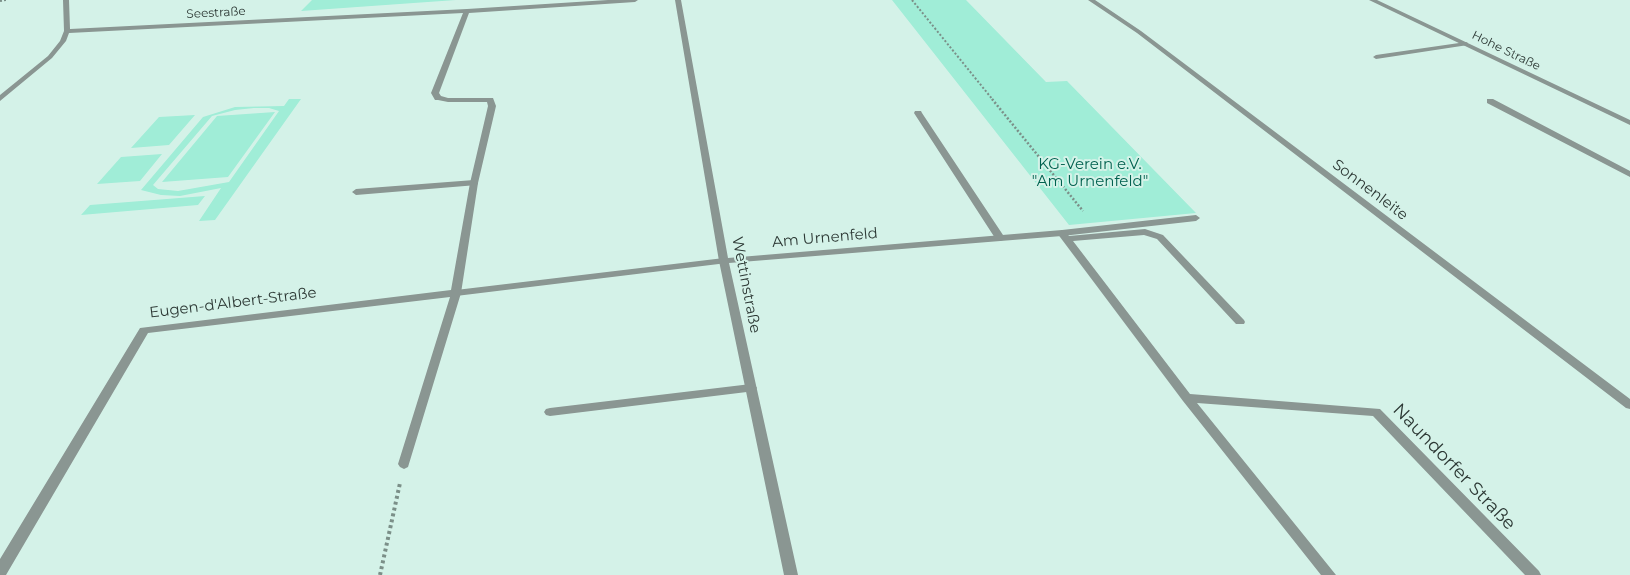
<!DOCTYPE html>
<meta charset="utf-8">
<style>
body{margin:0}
canvas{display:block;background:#d4f2e8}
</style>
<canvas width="1630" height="575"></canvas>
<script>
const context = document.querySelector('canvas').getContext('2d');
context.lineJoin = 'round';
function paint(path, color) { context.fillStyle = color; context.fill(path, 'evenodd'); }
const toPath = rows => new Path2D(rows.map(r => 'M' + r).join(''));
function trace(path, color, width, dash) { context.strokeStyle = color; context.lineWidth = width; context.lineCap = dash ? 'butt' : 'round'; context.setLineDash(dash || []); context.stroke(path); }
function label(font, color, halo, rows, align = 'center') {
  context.font = font + ' Montserrat,sans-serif'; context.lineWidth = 4; context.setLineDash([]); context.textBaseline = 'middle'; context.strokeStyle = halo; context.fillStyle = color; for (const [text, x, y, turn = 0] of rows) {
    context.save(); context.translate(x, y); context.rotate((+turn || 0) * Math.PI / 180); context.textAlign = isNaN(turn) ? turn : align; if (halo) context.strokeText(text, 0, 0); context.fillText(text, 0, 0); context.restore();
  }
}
const green = toPath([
 [312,0,456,0,301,11],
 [892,0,966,0,1046,82,1067,81,1196,213,1069,225],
 [289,99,301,99,215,220,199,221,221,188,180,196,161,195,141,190,203,117,235,107,284,106],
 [254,108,269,108,279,111,229,182,178,191,158,189,153,185,212,116,235,110],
 [275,112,228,177,162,182,217,116],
 [195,115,169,145,131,148,159,117],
 [162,154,140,181,97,184,121,157],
 [205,196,198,205,81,215,90,205]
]);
const pathFar2 = toPath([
 [912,0,993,100],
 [0,1,6,0]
]);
const pathFar1 = toPath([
 [992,99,1083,211]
]);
const path = toPath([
 [380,575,400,483]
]);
const service = toPath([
 [1466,42,1468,43,1468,45,1376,59,1373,57,1376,55,1466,42],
 [1487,99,1493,99,1630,171,1630,177,1487,103,1487,99],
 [915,111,921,111,922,113,1005,238,1003,240,1000,241,995,238,914,113,915,111],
 [474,180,478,183,477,185,356,195,352,192,356,189,474,180],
 [1145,229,1163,235,1244,320,1245,322,1244,324,1236,324,1157,239,1144,235,1073,241,1190,394,1380,409,1539,571,1541,575,1525,575,1373,416,1197,403,1336,575,1321,575,1183,401,1057,233,1062,230,1065,231,1069,236,1145,229],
 [724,258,729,261,727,263,456,296,451,293,456,290,724,258],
 [751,384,755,385,757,388,755,391,550,416,546,415,544,412,546,409,550,408,751,384]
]);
const minor = toPath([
 [63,0,69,0,70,29,467,9,608,0,638,0,635,2,469,13,439,93,441,96,448,98,493,98,496,106,478,183,461,293,408,467,404,469,400,467,398,464,450,297,148,333,6,575,0,575,0,559,140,328,451,290,470,183,488,106,487,102,448,102,438,100,435,100,431,93,463,13,69,33,66,41,52,58,0,101,0,95,48,56,60,41,64,31,63,0],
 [675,0,681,0,728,258,1062,230,1196,215,1200,218,1196,221,1062,236,729,263,798,575,784,575,719,261,675,0],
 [1088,0,1095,0,1141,31,1630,399,1630,409,1626,408,1137,33,1088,0],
 [1369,0,1377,0,1630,120,1630,125,1369,0]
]);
const farStreetnames = [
 ["Seestraße",216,13,-3],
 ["Hohe Straße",1506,51,26]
];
const parkNames = [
 ["KG-Verein e.V.",1090,165],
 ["\"Am Urnenfeld\"",1090,182]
];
const streetNames = [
 ["Sonnenleite",1370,190,37],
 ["Am Urnenfeld",825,238,-5],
 ["Wettinstraße",746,285,79],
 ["Eugen-d'Albert-Straße",233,303,-7]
];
const nearStreetnames = [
 ["Naundorfer Straße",1454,467,46]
];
paint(green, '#a0edd7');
trace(pathFar2, '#7b8f88', 2, [2, 2]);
trace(pathFar1, '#7b8f88', 2.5, [2, 2]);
trace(path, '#7b8f88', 4, [3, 3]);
paint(service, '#8a9692');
paint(minor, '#8a9692');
label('12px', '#2c3834', '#d4f2e8', farStreetnames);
label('15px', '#00614f', '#d4f2e8', parkNames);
label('15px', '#2c3834', '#d4f2e8', streetNames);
label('18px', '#2c3834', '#d4f2e8', nearStreetnames);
</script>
